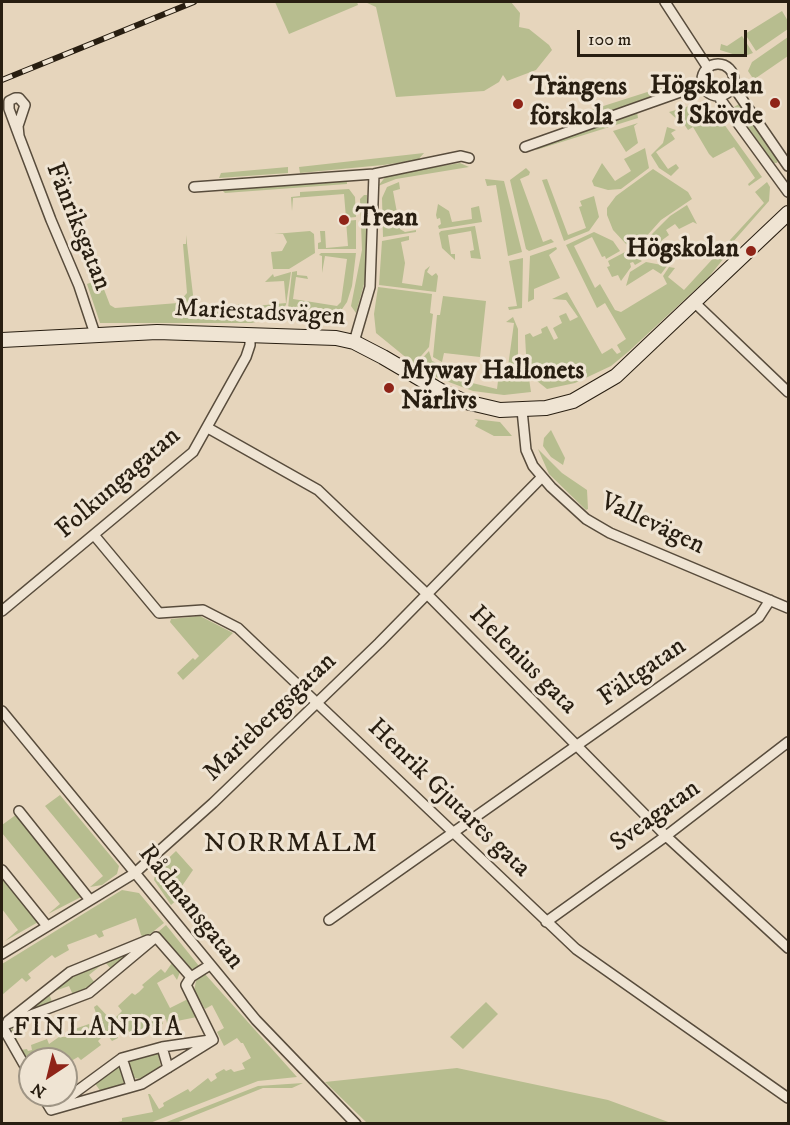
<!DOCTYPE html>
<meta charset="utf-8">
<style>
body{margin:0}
#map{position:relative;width:790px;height:1125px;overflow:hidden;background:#e6d5bc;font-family:"IM FELL DW Pica",serif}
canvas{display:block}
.frame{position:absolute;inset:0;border:3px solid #281e11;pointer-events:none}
.north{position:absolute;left:18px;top:1047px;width:60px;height:60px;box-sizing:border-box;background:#efe4d3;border:2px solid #9f9585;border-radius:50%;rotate:215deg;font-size:16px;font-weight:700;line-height:24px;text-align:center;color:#281e11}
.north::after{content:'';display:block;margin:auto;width:21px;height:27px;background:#8f2418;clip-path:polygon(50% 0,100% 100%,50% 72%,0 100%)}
.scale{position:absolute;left:577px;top:30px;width:170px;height:27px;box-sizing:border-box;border:3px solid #281e11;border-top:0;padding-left:8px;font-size:18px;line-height:21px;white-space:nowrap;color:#281e11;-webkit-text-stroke:4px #efe4d3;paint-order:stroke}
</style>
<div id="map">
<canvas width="790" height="1125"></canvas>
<div class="frame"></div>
<div class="north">N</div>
<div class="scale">100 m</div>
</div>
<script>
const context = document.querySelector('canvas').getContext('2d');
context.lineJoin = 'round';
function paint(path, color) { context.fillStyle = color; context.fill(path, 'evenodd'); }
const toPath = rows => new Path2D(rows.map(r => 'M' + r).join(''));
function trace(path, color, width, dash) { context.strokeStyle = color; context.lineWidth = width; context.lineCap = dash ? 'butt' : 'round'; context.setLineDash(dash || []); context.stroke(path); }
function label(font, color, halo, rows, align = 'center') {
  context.font = font + ' "IM FELL DW Pica",serif'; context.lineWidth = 6; context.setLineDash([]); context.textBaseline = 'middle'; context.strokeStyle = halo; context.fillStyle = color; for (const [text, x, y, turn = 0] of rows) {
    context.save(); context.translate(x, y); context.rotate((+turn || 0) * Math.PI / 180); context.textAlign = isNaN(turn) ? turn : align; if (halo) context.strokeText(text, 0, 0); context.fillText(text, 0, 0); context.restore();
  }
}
const green = toPath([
 [275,2,357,2,358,5,289,34],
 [365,2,511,2,520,13,519,27,529,29,549,45,552,50,536,70,507,81,503,75,499,82,484,91,396,97,376,7],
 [782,11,788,21,788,29,756,51,745,34],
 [742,36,753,53,742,57,720,50,721,44,727,46],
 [788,37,788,56,756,78,752,77,748,71,752,62],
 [685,80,689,85,569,124,569,117],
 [696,104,716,113,762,177,749,186,748,184,755,178,734,147,713,158,709,154,693,127,688,130,684,124,679,127,681,123,669,112],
 [739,104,778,160,777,163,773,163,734,107],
 [637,112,638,118,536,150,541,144],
 [638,123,634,126,638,143,626,152,613,131],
 [667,127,676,130,671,133,675,139,656,152,668,169,676,164,679,168,671,176,659,168,651,155,663,143],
 [645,148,649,168,621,189,608,190,594,186,592,181,602,163,615,181,631,171,624,159],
 [424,153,418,160,383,165,300,173,299,167],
 [460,163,469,167,396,179,378,186,387,175],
 [288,167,288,173,219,178,221,173],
 [526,168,530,172,529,175,520,179,543,242,551,239,554,242,529,251,526,249,510,180],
 [653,169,688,192,692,199,661,220,635,249,626,244,613,230,607,215,607,208,616,196],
 [347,179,347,184,225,193,220,188],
 [485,179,504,181,522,252,508,256,496,185,487,186],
 [547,179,568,235,586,228,579,207,582,206,580,201,594,196,599,217,589,231,564,241,542,180],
 [399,182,400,189,393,191,400,229,405,232,416,230,416,232,383,237,382,198,387,187],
 [767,182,770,187,769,201,732,243,735,246,726,251,728,253,708,278,628,352,611,366,575,383,547,389,537,381,526,354,525,335,530,333,533,337,542,333,541,329,547,326,554,340,558,338,553,328,562,323,559,316,566,313,570,321,578,317,566,300,552,299,567,292,602,354,612,348,617,354,621,352,617,345,626,339,605,303,597,308,566,245,594,232,613,241,620,251,606,259,605,256,602,257,592,237,574,246,595,288,600,284,615,310,621,312,667,284,663,276,669,267,675,268,668,277,684,290,764,203,755,192],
 [349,189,355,197,356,217,346,218,344,194,293,198,292,211,291,197,300,196,300,192],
 [364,195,367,195,368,247,366,277,356,313,351,306,362,250,360,199],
 [438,204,449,211,452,222,472,219,471,208,479,206,482,222,439,229,438,226,441,224,440,218,437,219,436,215],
 [687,205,697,224,693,222,679,229,675,224,666,230,669,235,661,241,672,261,657,257,659,247,645,241,670,216],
 [356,220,356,249,318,249,318,243,321,242,320,231,325,231,326,248,348,246,346,221],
 [475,226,481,259,471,258,470,251,474,250,471,231,448,235,451,254,455,254,455,260,442,248,439,233,441,231],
 [310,231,314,234,315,253,289,269,273,269,271,252,282,251,287,242,283,234,274,234],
 [186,235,195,312,218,310,219,319,239,318,239,312,288,308,292,272,297,271,297,275,307,276,308,279,296,277,293,299,337,306,341,302,347,259,325,256,322,273,322,256,319,255,321,253,356,253,352,286,347,302,340,312,330,316,277,316,252,323,100,323,87,284,100,279,110,305,115,308,178,303,187,293,183,244,186,244],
 [409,236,409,240,401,242,405,263,402,283,422,286,425,270,430,266,427,272,432,276,436,273,438,276,436,292,379,285,382,241],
 [556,247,557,249,549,255,560,278,534,289,534,299,528,302,530,256],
 [625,252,642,261,635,265,633,262,630,263,631,267,621,281,618,275,612,277,607,267,610,266,608,261],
 [523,258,522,308,509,310,508,307,517,306,509,261],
 [646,262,667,266,661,274,653,269,626,286,630,272],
 [291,272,286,305,284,307,239,310,238,304,245,307,286,303,284,281,265,282,273,274,274,277],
 [378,287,432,294,430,313,433,314,429,347,414,364,376,333,374,314],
 [443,296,486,301,480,357,444,353,442,362,433,357,437,315,440,315],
 [513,317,518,329,518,355,521,365,524,365,528,372,531,392,504,395,473,391,438,378,416,365,429,351,432,361,442,365,442,373,464,376,464,381,497,389,498,381,506,381,514,323,506,322],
 [474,419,500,422,512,436,494,436,475,426,478,421],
 [551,430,565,458,563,465,551,457,543,446,544,438],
 [538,449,562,473,587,490,588,509,586,510,549,474],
 [200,616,233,633,183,680,177,673,193,658,195,660,199,656,170,622,171,619],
 [60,795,119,866,117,874,102,885,90,887,103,876,45,806],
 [17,814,83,896,48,914,60,904,2,833,2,825],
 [176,851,193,870,182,886,186,892,171,905,154,880,156,870],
 [2,874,40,921,5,941,18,930,2,909],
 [122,890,139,893,164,923,145,938,141,935,136,918,102,931,104,936,99,938,96,934,67,945,69,950,55,958,52,955,28,974,31,978,26,982,22,978,2,995,2,964],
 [166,925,199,966,190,970,158,932],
 [135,949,111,969,105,962,89,975,95,983,86,991,73,995,69,986,49,993,52,1002,21,1014,72,972],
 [172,963,180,972,177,980,173,974,157,983,170,1008,188,999,197,1017,167,1023,166,1019,162,1020,163,1024,129,1032,127,1027,122,1029,117,1032,118,1038,112,1041,108,1036,101,1038,98,1041,101,1045,81,1060,78,1057,66,1064,66,1059,30,1059,30,1068,10,1036,12,1027,21,1050,27,1049,28,1051,32,1050,31,1045,47,1039,49,1044,59,1037,70,1037,69,1031,89,1024,91,1030,95,1029,94,1025,99,1023,94,1007,97,1005,112,1021,122,1011,118,1006,132,993,135,995,139,992,144,987,142,985,161,969,165,973],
 [205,974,297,1077,258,1081,150,1123,114,1123,122,1121,122,1118,153,1112,148,1094,150,1094,159,1109,164,1106,163,1103,188,1089,190,1092,208,1078,211,1082,217,1078,215,1074,224,1069,226,1071,231,1069,234,1072,245,1069,242,1063,251,1058,243,1043,241,1043,237,1038,224,1046,217,1032,224,1028,212,1005,205,1009,194,991,196,981],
 [486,1002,498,1014,463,1049,450,1037],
 [158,1053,161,1068,140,1079,134,1078,128,1060],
 [119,1063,124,1083,101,1092,94,1082],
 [457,1068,608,1100,671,1123,367,1123,325,1082],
 [303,1083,292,1088,263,1088,176,1123,164,1123,258,1086]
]);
const street = toPath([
 [665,2,708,68],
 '702 80a16 16 0 1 1 32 0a16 16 0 1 1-32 0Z',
 [733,86,788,166],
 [718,96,788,192],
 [19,136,18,126,25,105,19,98,15,98,9,101,9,109,19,136,51,220,79,286,95,334],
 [525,147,703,84],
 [194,187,374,174,461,156,469,158],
 [695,303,788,392],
 [354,342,370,287,374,174],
 [522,410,526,450,533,466,551,487,586,519,610,533,788,608],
 [208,428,318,490,428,595,666,836,788,948],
 [94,535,159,613,203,610,238,628,576,949,788,1098],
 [2,611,193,452,246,357,250,345,250,334],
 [2,711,256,1020,356,1124],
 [19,811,90,900],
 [2,870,47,926],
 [329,920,759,617,770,600],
 [546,922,666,836,788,742],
 [2,954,135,873,148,861,213,803,379,643,542,477],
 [8,1021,70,972,148,940],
 [2,1026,89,993,156,937,191,977],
 [2,1026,30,1075],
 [162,1047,168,1068],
 [122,1058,131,1086],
 [42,1095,51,1110,142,1084,213,1040,186,985,191,977,210,965],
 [58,1105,122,1058,162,1047,210,1040]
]);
const secondary = toPath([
 [2,340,157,332,336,338,354,342,383,357,441,391,466,402,500,410,546,408,573,401,616,376,788,213]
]);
const rail = toPath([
 [2,80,194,2]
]);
const markers = [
 [775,103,6,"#8f2418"],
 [518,104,6,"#8f2418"],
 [344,220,6,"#8f2418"],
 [751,251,6,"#8f2418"],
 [389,388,6,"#8f2418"]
];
const poiNames = [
 ["Högskolan",763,88,"right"],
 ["i Skövde",763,118,"right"],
 ["Trängens",530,89],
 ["förskola",530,119],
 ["Trean",356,220],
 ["Högskolan",739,251,"right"],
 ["Myway Hallonets",401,373],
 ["Närlivs",401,403]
];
const streetNames = [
 ["Fänriksgatan",77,227,68],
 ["Mariestadsvägen",260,314,3],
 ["Folkungagatan",119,484,-41],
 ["Vallevägen",652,525,25],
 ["Helenius gata",522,661,45],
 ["Fältgatan",643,673,-35],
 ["Mariebergsgatan",271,718,-44],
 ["Henrik Gjutares gata",448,799,44],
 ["Sveagatan",656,817,-36],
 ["Rådmansgatan",190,908,51]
];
const neighbourhoodNames = [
 ["NORRMALM",291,845],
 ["FINLANDIA",98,1029]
];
paint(green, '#b7bd8f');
trace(street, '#584c3c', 12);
trace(secondary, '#281e11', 16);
trace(street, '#efe4d3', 9);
trace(secondary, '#efe4d3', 14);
trace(rail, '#281e11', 6);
trace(rail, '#efe4d3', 4, [11]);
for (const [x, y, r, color] of markers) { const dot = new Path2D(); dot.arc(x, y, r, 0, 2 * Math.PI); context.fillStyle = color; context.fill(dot); trace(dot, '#efe4d3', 2); }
label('bold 26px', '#281e11', '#efe4d3', poiNames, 'left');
label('26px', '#281e11', '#efe4d3', streetNames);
context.letterSpacing = '1.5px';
label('27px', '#281e11', '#efe4d3', neighbourhoodNames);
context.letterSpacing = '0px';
</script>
